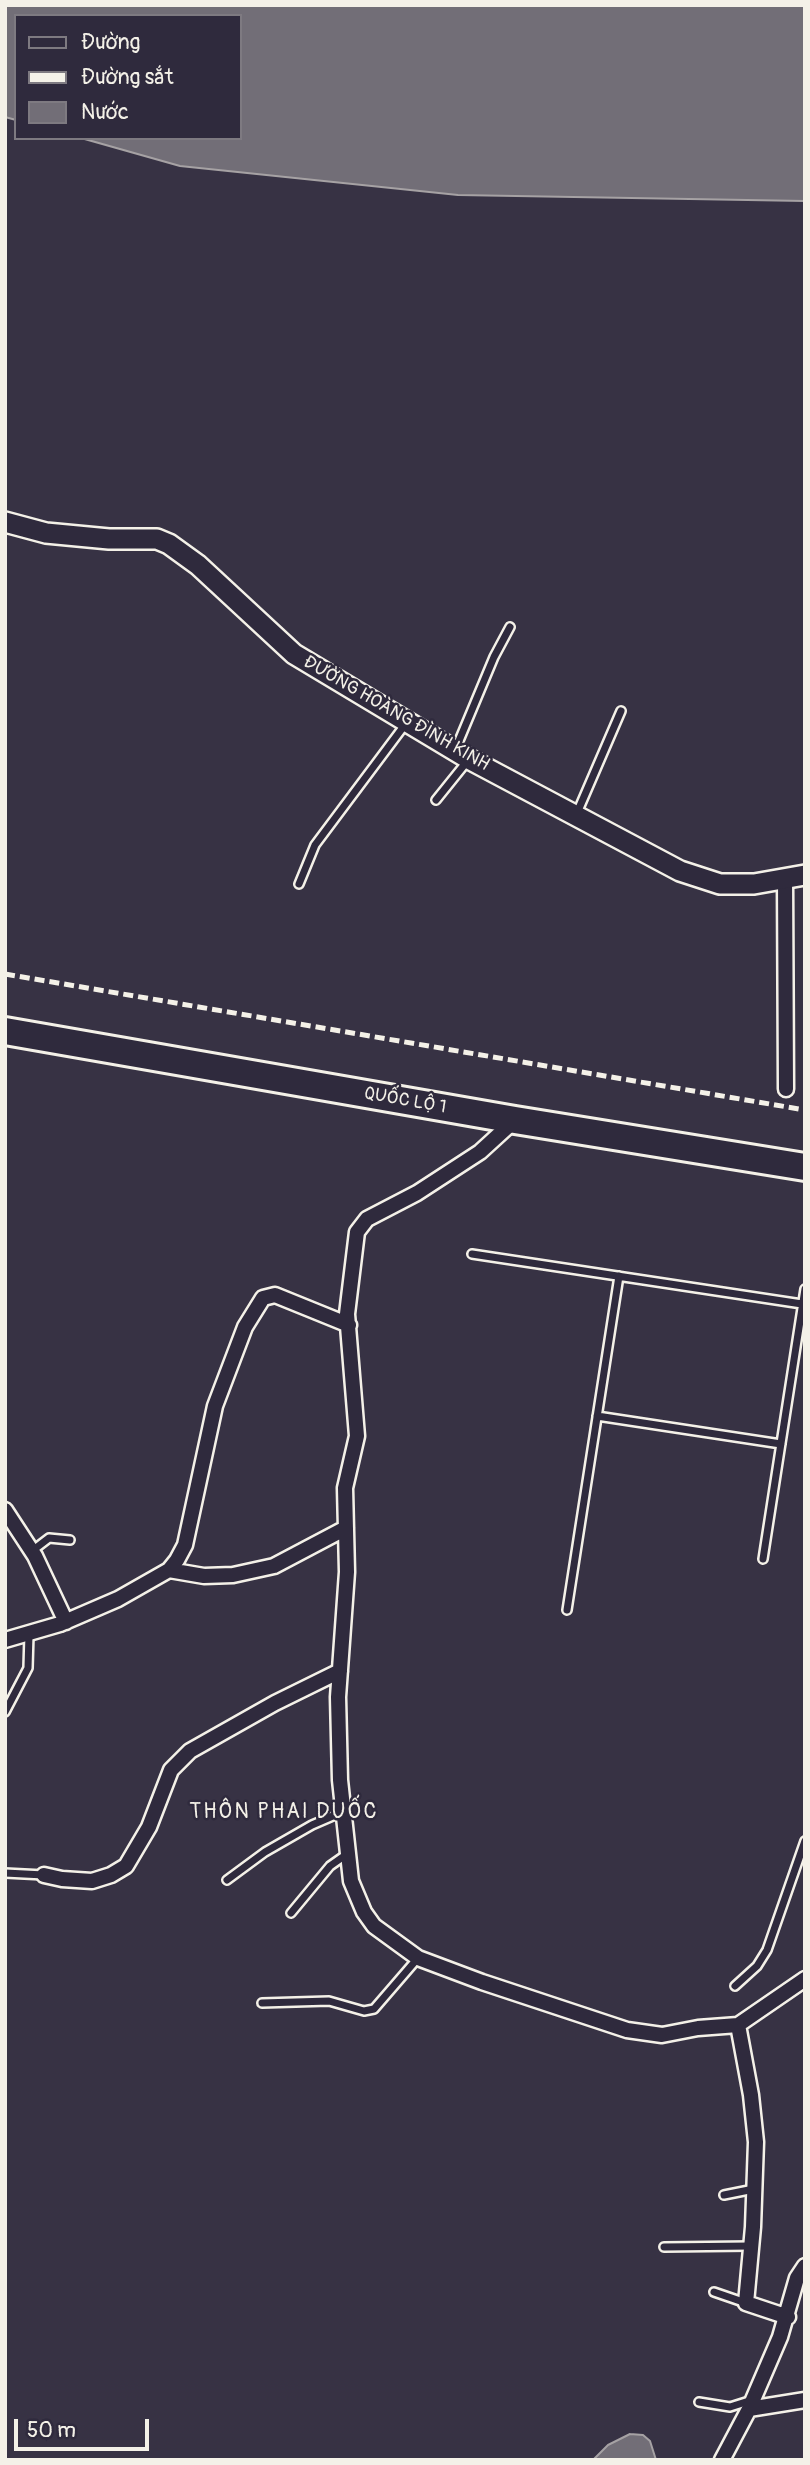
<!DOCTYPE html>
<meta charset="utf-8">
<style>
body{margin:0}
#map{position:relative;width:810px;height:2465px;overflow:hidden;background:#373244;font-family:Pangolin,sans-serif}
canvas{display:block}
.frame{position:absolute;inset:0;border:7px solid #f4f1e8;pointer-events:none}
.legend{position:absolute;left:14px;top:14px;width:228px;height:126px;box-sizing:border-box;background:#2f2a3d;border:2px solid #7e7a81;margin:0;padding:9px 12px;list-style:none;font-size:21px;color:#f4f1e8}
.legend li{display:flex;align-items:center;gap:14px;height:35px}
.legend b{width:35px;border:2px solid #7e7a81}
.scale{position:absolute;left:14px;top:2419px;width:135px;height:32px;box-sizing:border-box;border:4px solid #f4f1e8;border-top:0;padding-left:9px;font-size:21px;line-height:24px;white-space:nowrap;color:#f4f1e8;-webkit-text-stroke:5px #2f2a3d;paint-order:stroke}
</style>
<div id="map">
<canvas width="810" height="2465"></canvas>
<div class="frame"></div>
<ul class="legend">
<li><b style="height:9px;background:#2f2a3d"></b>Đường</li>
<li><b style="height:9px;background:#f4f1e8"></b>Đường sắt</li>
<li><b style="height:19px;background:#726e77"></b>Nước</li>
</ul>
<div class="scale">50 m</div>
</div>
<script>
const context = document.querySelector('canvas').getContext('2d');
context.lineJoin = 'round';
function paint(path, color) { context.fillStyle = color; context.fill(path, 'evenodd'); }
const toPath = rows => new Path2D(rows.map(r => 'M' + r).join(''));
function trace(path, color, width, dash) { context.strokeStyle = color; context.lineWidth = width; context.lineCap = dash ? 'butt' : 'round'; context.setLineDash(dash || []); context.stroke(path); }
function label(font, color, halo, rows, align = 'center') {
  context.font = font + ' Pangolin,sans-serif'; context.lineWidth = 5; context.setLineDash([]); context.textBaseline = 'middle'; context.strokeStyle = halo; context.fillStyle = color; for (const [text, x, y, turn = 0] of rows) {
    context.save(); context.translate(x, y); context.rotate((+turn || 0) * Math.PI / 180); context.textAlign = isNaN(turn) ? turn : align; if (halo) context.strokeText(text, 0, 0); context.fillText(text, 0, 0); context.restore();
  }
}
const water = toPath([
 [5,5,805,5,805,201,458,195,180,166,81,138,240,138,240,16,16,16,16,120,5,117,5,5],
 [630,2434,643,2435,650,2441,656,2460,593,2460,608,2445,630,2434]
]);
const lane = toPath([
 [456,748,494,657,510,627],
 [436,800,469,759],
 [577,813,621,711],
 [299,884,315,845,407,722],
 [472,1254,802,1304],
 [597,1416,781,1444],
 [32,1551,49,1538,70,1540],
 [763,1559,805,1289],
 [567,1610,619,1276],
 [5,1712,28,1668,29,1634],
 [5,1873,44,1875],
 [227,1880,265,1852,312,1825,342,1812],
 [291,1913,330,1866,347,1854],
 [735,1986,757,1966,767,1950,805,1841],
 [262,2003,329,2001,364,2011,374,2009,418,1958],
 [724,2195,754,2189],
 [664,2247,751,2246],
 [714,2292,746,2303],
 [699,2402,730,2407,749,2401]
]);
const street = toPath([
 [785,878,786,1089],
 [515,1120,480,1152,417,1193,367,1219,357,1232,347,1314,357,1436,345,1488,347,1572,338,1697,340,1780,351,1881,364,1912,374,1926,418,1958,482,1982,627,2030,662,2035,698,2028,738,2025,805,1979],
 [5,1510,35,1556,66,1622],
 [169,1570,204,1576,233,1575,274,1566,346,1528],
 [5,1640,60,1624,118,1599,169,1570,177,1560,185,1545,215,1406,245,1327,263,1298,275,1295,349,1325],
 [44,1875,62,1879,92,1881,111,1875,126,1866,149,1827,171,1770,190,1751,275,1703,340,1671],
 [738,2025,751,2095,756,2142,753,2227,746,2303,788,2317],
 [749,2409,805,2400],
 [722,2460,749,2409,780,2337,797,2278,805,2266]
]);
const secondary = toPath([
 [5,522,46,533,109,539,157,539,169,544,198,565,294,654,469,759,680,871,720,884,754,884,805,875]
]);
const highway = toPath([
 [5,1031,515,1120,805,1167]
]);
const rail = toPath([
 [5,974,805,1110]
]);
const streetNames = [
 ["ĐƯỜNG HOÀNG ĐÌNH KINH",396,714,30],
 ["QUỐC LỘ 1",405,1101,10]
];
const quarterNames = [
 ["THÔN PHAI DUỐC",284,1813]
];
paint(water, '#726e77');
trace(water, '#a6a2a4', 2);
trace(lane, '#f4f1e8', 12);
trace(street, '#f4f1e8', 19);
trace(secondary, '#f4f1e8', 24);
trace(highway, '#f4f1e8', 32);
trace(lane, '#2f2a3d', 7);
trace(street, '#2f2a3d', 14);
trace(secondary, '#2f2a3d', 19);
trace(highway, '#2f2a3d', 26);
trace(rail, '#f4f1e8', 5, [10, 5]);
label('18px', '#f4f1e8', '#2f2a3d', streetNames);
context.letterSpacing = '2px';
label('21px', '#f4f1e8', '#2f2a3d', quarterNames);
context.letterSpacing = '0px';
</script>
